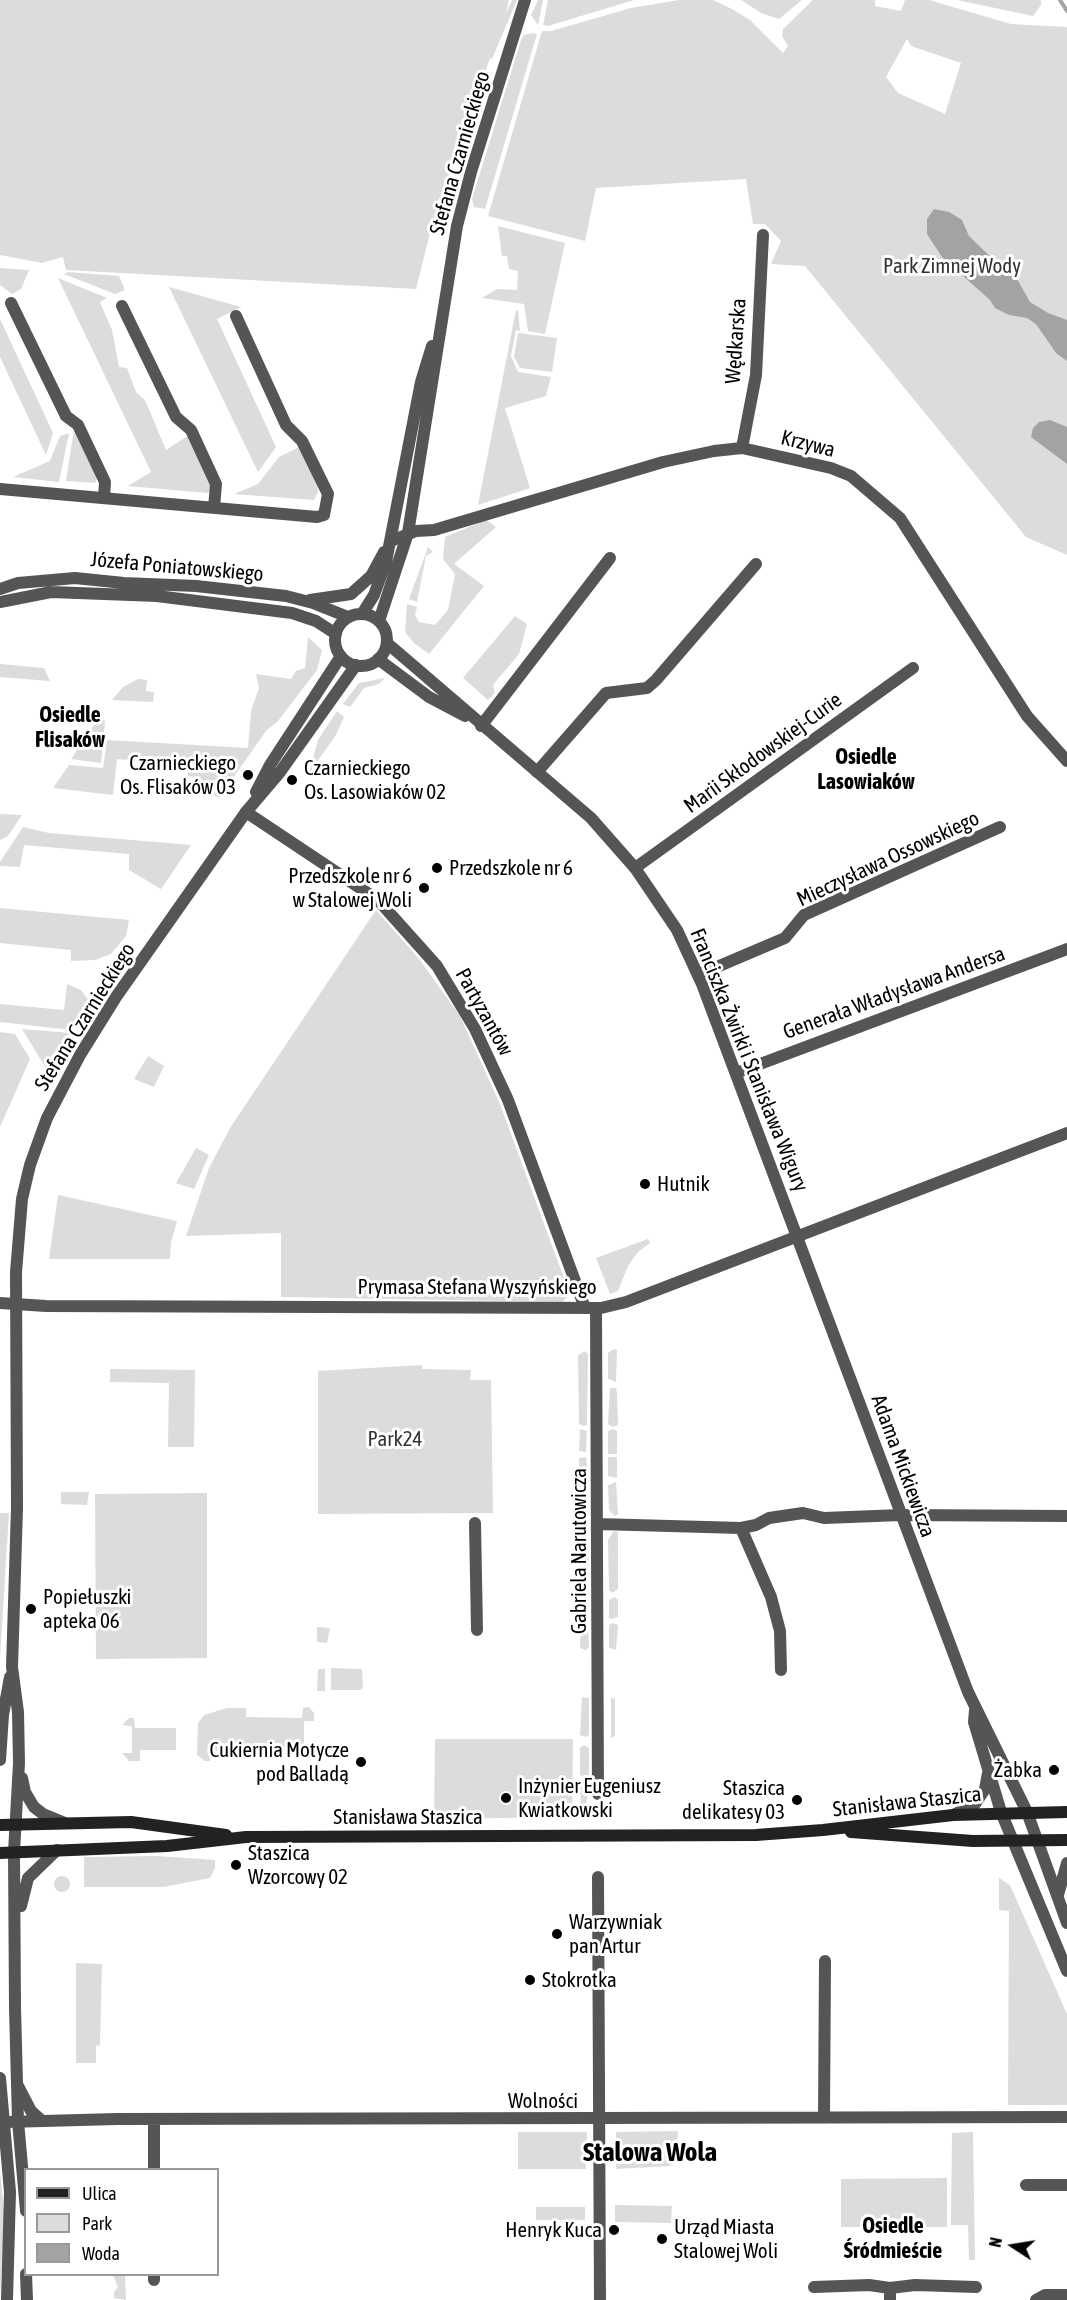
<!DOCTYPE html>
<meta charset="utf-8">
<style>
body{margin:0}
#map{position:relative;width:1067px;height:2300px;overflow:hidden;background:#fff;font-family:"Asap Condensed",sans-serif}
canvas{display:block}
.legend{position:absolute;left:24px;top:2168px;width:195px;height:108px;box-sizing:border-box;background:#fff;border:2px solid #999;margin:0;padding:8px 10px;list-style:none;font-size:18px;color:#000}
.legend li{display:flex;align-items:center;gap:12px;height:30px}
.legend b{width:30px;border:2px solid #999}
.north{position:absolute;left:983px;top:2216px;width:60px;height:60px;-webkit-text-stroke:4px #fff;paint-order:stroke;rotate:282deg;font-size:16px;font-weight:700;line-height:24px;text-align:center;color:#000}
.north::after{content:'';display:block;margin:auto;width:21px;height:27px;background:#000;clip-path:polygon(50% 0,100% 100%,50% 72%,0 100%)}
</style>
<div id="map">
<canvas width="1067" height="2300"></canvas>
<ul class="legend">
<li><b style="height:8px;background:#222"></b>Ulica</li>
<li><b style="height:16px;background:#dcdcdc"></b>Park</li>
<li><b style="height:16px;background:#a3a3a3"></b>Woda</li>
</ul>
<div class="north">N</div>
</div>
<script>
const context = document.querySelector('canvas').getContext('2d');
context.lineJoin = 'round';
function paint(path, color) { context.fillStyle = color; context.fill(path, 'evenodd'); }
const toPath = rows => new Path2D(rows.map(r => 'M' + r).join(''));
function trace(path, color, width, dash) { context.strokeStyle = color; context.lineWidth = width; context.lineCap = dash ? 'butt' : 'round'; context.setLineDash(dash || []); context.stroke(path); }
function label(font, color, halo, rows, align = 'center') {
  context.font = font + ' "Asap Condensed",sans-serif'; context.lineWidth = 6; context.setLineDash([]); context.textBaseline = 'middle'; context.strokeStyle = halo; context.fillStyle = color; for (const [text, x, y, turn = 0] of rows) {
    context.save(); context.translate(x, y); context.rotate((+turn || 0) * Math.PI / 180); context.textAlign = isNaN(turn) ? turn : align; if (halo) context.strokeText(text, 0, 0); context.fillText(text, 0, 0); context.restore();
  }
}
const green = toPath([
 [0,0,509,0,506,13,512,0,517,0,492,59,490,58,429,237,416,289,66,270,63,257,42,263,0,255],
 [538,0,543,0,538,25,531,15],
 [548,0,634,0,548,26,543,25],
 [679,0,713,0,732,9,750,20,783,53,788,46,782,36,783,29,813,0,875,0,875,6,901,11,905,0,929,0,1011,24,1067,27,1067,555,1026,537,805,266,771,264,781,241,765,224,753,224,746,179,596,188,585,241,488,216,542,31,551,31,631,8],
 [907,39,911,46,961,63,945,114,898,93,886,77],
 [741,0,802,0,779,19,761,13],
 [957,0,1041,0,1041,5,1033,16],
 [533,33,537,34,485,209,474,207,472,199,521,40,524,35],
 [498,226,565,243,545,334,528,331,524,304,482,298,497,289,517,290,518,271,509,269,507,256,502,256],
 [0,268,29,270,21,289,12,294,0,285],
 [68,272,119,276,125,290,115,294,64,274],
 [58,278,107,298,100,302,112,330,119,367,127,368,136,392,145,400,166,450,189,435,213,486,211,491,208,493,128,486,151,472],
 [169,287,241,307,217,319,276,447,258,472],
 [516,310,518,311,520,331,516,330,511,356,518,372,551,377,546,396,505,408,530,488,478,505],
 [0,319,53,433,46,455,0,357],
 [518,333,557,338,552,372,520,368,514,357],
 [74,429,97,478,95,483,66,481],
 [69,433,59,482,13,477,50,461,60,436],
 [301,446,317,481,318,492,314,500,234,494,258,484,279,457],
 [486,520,496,527,454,564,484,586,429,654,414,643,405,632,407,604,417,607,415,615,419,622,435,625,448,610,455,574,443,559,445,537],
 [428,547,433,552,426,556,417,602,409,599],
 [515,616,527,624,519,654,493,685,495,693,488,700,463,678],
 [308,637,322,650,317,670,278,721,266,731,219,798,202,790,199,778,188,776,188,765,117,759,113,795,53,788,69,765,103,768,107,740,248,748,251,711,259,688,256,674,291,679,296,671,305,668],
 [0,664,44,668,50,681,0,677],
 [385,678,379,684,364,688,350,707,343,704,359,683],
 [138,679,147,680,146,691,154,692,153,702,112,700,123,687],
 [337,711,344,717,336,735,309,773,318,740],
 [100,716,105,721,101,763,71,759],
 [0,814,22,815,8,836,0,840],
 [23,827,49,833,191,845,161,889,129,870,129,854,24,845,20,867,0,866,0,862],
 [0,908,129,920,126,936,111,954,95,960,71,961,71,950,0,943],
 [376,910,420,960,460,1016,500,1104,565,1281,568,1296,562,1302,281,1297,281,1233,186,1236,209,1168,230,1128],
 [67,984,81,990,90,1002,71,1030,0,1022,0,1004,64,1010],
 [22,1029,70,1033,47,1070],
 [0,1032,15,1034,30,1059,0,1127],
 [148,1056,164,1066,154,1087,134,1079],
 [196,1148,209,1155,194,1189,176,1183],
 [58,1195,177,1221,171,1242,170,1259,49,1259],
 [648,1239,650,1243,638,1252,628,1266,618,1291,610,1294,596,1258],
 [614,1349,617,1350,616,1382,608,1379,608,1353],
 [585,1351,588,1354,587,1425,584,1426,579,1424,578,1355],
 [422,1365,422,1369,471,1370,470,1380,491,1380,493,1513,318,1514,318,1371],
 [110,1369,195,1370,194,1447,168,1447,169,1383,110,1382],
 [610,1388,616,1388,617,1393,618,1425,613,1427,608,1424],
 [580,1429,587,1431,586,1452,579,1451],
 [613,1429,617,1431,617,1454,608,1454,608,1431],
 [586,1457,588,1476,580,1479,579,1458],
 [608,1457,617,1457,617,1478,608,1476],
 [586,1482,588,1508,580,1515,579,1485],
 [616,1482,618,1514,615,1516,609,1510,608,1485],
 [61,1492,89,1492,87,1505,61,1504],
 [207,1493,207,1658,96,1659,95,1494],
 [0,1513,9,1513,0,1658],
 [581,1530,588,1537,589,1564,587,1567,579,1564,579,1532],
 [614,1531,618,1532,618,1589,612,1593,609,1590,608,1540],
 [585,1570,588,1572,588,1591,581,1593,579,1573],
 [582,1597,588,1599,586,1619,580,1617],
 [615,1597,618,1600,618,1617,611,1619,609,1618,609,1600],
 [581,1623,588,1624,589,1647,586,1650,580,1648],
 [613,1623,618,1625,616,1650,609,1648,609,1625],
 [317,1627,330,1628,327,1643,317,1642],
 [331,1668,362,1669,363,1688,360,1690,331,1690],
 [318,1669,325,1669,325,1691,317,1691],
 [582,1697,589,1698,589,1735,586,1737,580,1735],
 [611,1698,615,1699,615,1736,611,1738],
 [309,1707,314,1713,314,1721,304,1721,304,1745,314,1746,314,1754,308,1760,303,1760,302,1750,211,1751,210,1761,205,1761,197,1755,198,1723,204,1715,227,1708,246,1708,246,1717,302,1718,303,1708],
 [129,1718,134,1718,135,1728,176,1728,176,1750,140,1750,140,1761,129,1761,122,1753,132,1753,132,1726,122,1725],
 [435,1739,573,1739,572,1817,434,1819],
 [584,1745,589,1748,589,1776,586,1778,580,1775,580,1748],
 [587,1782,589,1784,586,1807,581,1805,580,1785],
 [157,1856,215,1860,215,1868,210,1878,163,1887,84,1887,84,1857],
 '54 1884a8 8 0 1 1 16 0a8 8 0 1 1-16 0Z',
 [999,1878,1010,1885,1067,2014,1067,2105,1008,2105,1009,1911,999,1910],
 [76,1963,102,1964,100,2045,96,2046,96,2063,76,2063],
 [678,2131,676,2160,670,2166,616,2169,616,2132],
 [518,2132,587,2132,586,2169,518,2169],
 [973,2132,975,2260,969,2260,968,2225,951,2225,952,2133],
 [0,2170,4,2213,0,2300],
 [947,2178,947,2227,841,2227,841,2179],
 [615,2205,672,2206,671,2223,615,2222],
 [536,2207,585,2207,585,2220,536,2220],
 [113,2275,125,2275,126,2300,114,2298,114,2292,118,2287]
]);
const water = toPath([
 [934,209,949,212,962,220,969,236,1009,275,1017,279,1030,302,1048,313,1067,320,1067,361,1056,353,1036,324,1027,318,1009,315,995,308,990,300,942,257,927,234,927,219],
 [1050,420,1067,427,1067,464,1031,437,1033,428,1039,422]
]);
const stream = toPath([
 [1060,0,1067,11]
]);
const minor = toPath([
 [11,303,66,416,78,425,105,482,104,498],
 [122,306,176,417,191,430,216,484,214,508],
 [742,448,756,375,763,235],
 [0,489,317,517,324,515,328,494,302,441,286,425,236,316],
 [391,541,416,531,434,530,663,462,714,451,742,448,831,468,851,476,900,518,1027,716,1067,761],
 [481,726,610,558],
 [537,772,606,693,647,688,656,680,756,564],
 [246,812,378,900,437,966,475,1029,508,1100,585,1308],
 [635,868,913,668],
 [698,975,785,938,804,915,1000,827],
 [736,1073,1067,949],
 [0,1303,46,1306,601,1308,626,1302,1067,1133],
 [596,1308,598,1794],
 [475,1523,477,1630],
 [598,1524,741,1528,756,1525,769,1518,803,1513,824,1518,901,1515,1067,1516],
 [741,1528,771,1597,780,1631,781,1670],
 [598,1877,600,2300],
 [17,2084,31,2111,42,2121],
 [824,2118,825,1961],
 [154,2119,154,2170],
 [6,2122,117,2119,1067,2117],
 [1026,2185,1067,2185],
 [154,2280,154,2274],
 [814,2287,869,2285,890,2288,890,2300],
 [890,2288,915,2285,976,2287],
 [1036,2300,1045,2295,1067,2295]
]);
const tertiary = toPath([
 [0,589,18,583,75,578,124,583,196,586,286,596,313,603,348,617],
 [310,600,351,594,371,576,384,552],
 [0,602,51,592,157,596,292,613,316,621,336,634],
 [362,614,374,595,386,562,421,382,432,346],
 '335 640a26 26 0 1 1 52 0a26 26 0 1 1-52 0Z',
 [379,621,408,533,457,226,471,172,525,0],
 [387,643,591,818,635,868,677,930,702,984,968,1692,1027,1812,1067,1923],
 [378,659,429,697,465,716],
 [256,792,270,765,341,656],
 [975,1710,974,1722,1001,1812,1067,1971],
 [0,1760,3,1715,10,1677],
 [22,1778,25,1792,34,1807,43,1814,65,1823],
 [953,1815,975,1804,985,1789,988,1773],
 [1058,1895,1067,1863],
 [21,1906,28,1878,57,1850],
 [0,2078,10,2192,7,2300],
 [26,2211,18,2121,15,2008,14,1852,19,1763,18,1712,12,1667,17,1508,16,1272,22,1199,30,1165,47,1118,80,1055,116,997,246,812,280,772,356,665],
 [26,2274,27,2300]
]);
const secondary = toPath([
 [0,1825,131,1822,226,1835],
 [851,1832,973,1841,1067,1840],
 [0,1853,167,1846,246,1837,756,1835,823,1830,953,1815,1067,1812]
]);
const markers = [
 [248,775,6,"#000"],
 [292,780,6,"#000"],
 [437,868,6,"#000"],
 [424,888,6,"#000"],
 [645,1184,6,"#000"],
 [31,1609,6,"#000"],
 [361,1762,6,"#000"],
 [1054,1770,6,"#000"],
 [506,1798,6,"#000"],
 [797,1800,6,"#000"],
 [236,1865,6,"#000"],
 [557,1934,6,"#000"],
 [530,1980,6,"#000"],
 [614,2230,6,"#000"],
 [662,2239,6,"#000"]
];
const streetNames = [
 ["Stefana Czarnieckiego",460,153,-74],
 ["Wędkarska",736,341,-86],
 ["Krzywa",808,444,14],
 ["Józefa Poniatowskiego",177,567,5],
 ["Marii Skłodowskiej-Curie",763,753,-36],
 ["Mieczysława Ossowskiego",888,859,-25],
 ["Generała Władysława Andersa",894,993,-20],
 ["Partyzantów",484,1012,61],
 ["Stefana Czarnieckiego",85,1017,-58],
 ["Franciszka Żwirki i Stanisława Wigury",749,1060,68],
 ["Prymasa Stefana Wyszyńskiego",477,1287],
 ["Adama Mickiewicza",903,1466,70],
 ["Gabriela Narutowicza",579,1551,-90],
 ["Stanisława Staszica",907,1802,-6],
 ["Stanisława Staszica",408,1817],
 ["Wolności",543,2101]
];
const parkNames = [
 ["Park Zimnej Wody",952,266],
 ["Park24",395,1439]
];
const poiNames = [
 ["Czarnieckiego",236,763,"right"],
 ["Os. Flisaków 03",236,787,"right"],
 ["Czarnieckiego",304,768],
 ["Os. Lasowiaków 02",304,792],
 ["Przedszkole nr 6",449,868],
 ["Przedszkole nr 6",412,876,"right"],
 ["w Stalowej Woli",412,900,"right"],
 ["Hutnik",657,1184],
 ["Popiełuszki",43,1597],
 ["apteka 06",43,1621],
 ["Cukiernia Motycze",349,1750,"right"],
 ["pod Balladą",349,1774,"right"],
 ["Żabka",1042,1770,"right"],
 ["Inżynier Eugeniusz",518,1786],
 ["Kwiatkowski",518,1810],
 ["Staszica",785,1788,"right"],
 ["delikatesy 03",785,1812,"right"],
 ["Staszica",248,1853],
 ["Wzorcowy 02",248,1877],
 ["Warzywniak",569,1922],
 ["pan Artur",569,1946],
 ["Stokrotka",542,1980],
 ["Urząd Miasta",674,2227],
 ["Stalowej Woli",674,2251],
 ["Henryk Kuca",602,2230,"right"]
];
const neighbourhoodNames = [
 ["Osiedle",70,715],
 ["Flisaków",70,740],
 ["Osiedle",866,757],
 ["Lasowiaków",866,782],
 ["Osiedle",893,2226],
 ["Śródmieście",893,2251]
];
const districtNames = [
 ["Stalowa Wola",650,2152]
];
paint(green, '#dcdcdc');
paint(water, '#a3a3a3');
trace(stream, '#a3a3a3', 4);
trace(minor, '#555', 12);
trace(tertiary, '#555', 12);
trace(secondary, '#222', 12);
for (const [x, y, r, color] of markers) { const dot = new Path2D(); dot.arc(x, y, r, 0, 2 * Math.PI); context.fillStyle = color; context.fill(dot); trace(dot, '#fff', 2); }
label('21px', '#000', '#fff', streetNames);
label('21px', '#333', '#fff', parkNames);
label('21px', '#000', '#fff', poiNames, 'left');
label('bold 22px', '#000', '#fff', neighbourhoodNames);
label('bold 27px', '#000', '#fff', districtNames);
</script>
